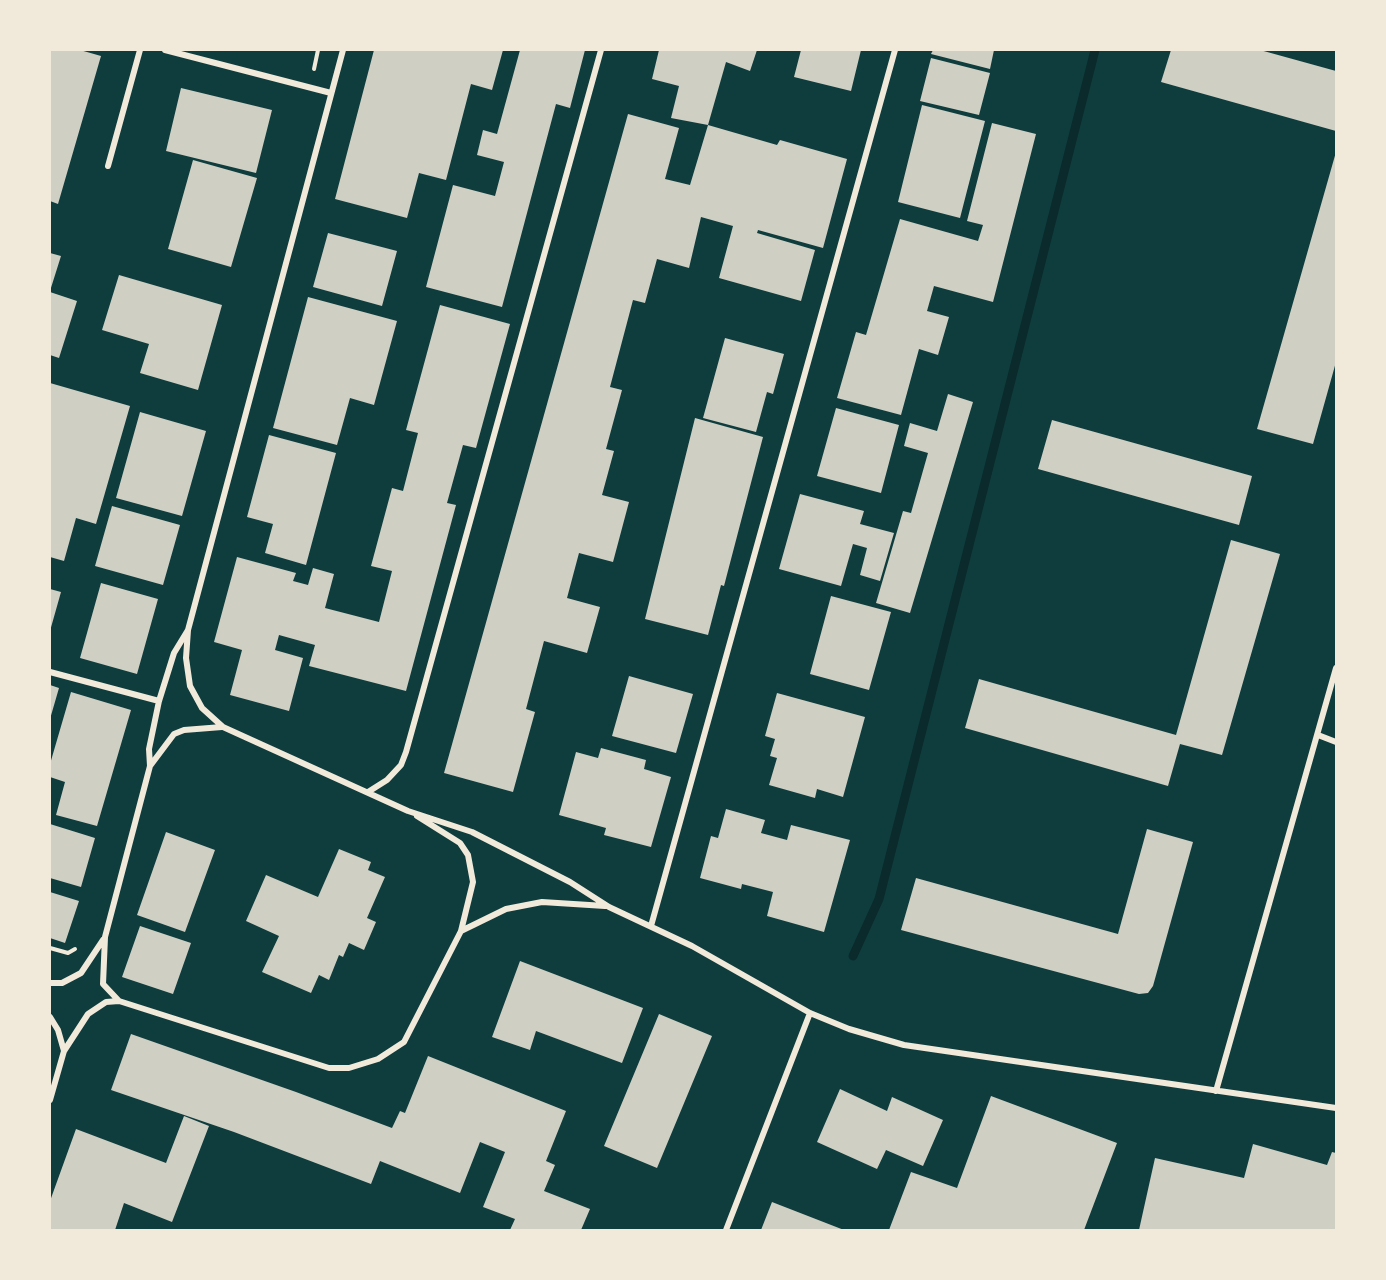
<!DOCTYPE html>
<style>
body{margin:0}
#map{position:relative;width:1386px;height:1280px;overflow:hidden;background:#0f3d3e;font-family:Rubik,sans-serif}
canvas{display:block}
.frame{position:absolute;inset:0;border:51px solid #f1e9da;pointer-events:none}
</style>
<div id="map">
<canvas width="1386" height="1280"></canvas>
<div class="frame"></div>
</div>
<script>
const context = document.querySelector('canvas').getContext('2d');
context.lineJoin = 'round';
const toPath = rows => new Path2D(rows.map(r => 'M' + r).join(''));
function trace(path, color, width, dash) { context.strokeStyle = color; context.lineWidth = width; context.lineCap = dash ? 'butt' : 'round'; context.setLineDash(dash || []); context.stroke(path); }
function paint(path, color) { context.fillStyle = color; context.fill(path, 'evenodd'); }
const stream = toPath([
 [853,956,879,899,1095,50]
]);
const building = toPath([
 [50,50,80,50,101,56,58,204,50,201],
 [374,50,503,50,492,90,471,84,446,180,419,173,407,218,335,199],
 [520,50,585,50,570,108,556,104,502,307,426,287,453,185,495,196,504,162,477,155,483,130,497,134],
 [659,50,757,50,750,71,726,62,708,125,777,145,780,140,847,159,823,248,758,230,757,233,815,250,801,301,719,278,733,226,701,217,689,268,657,259,645,303,633,300,610,387,622,390,606,449,614,451,602,495,629,502,613,562,579,553,567,598,600,607,587,653,544,641,526,709,535,712,513,792,444,773,628,114,679,128,665,179,690,185,708,125,671,118,679,86,652,79],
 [801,50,861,50,851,91,794,77],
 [933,50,994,50,990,69,931,54],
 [1171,50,1260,50,1336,71,1336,131,1161,82],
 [931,58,990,73,979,115,920,101],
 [181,88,272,110,256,173,166,151],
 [922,105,985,121,960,218,898,202],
 [992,123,1036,134,993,302,934,286,927,311,949,317,938,355,919,349,901,415,837,398,856,332,866,335,900,219,978,241,983,225,967,221],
 [1336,152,1336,362,1313,444,1257,429],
 [193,160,257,178,231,267,168,249],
 [328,233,397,251,382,306,313,287],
 [50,253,61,256,50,291],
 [119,275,222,305,198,390,140,373,149,344,102,330],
 [50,292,77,301,59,358,50,355],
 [308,297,397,321,374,405,350,398,337,445,273,428],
 [440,305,510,324,476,448,463,445,447,503,456,505,406,691,309,666,315,645,279,635,275,650,303,658,289,711,230,695,242,650,214,642,237,557,296,573,293,581,308,585,313,568,334,574,325,608,379,622,392,571,371,566,392,488,403,491,418,433,406,430],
 [725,338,784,354,773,394,767,392,756,432,703,418],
 [50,383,130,406,96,524,76,518,64,561,50,557],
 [948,394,973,402,910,613,876,603,903,511,911,513,928,453,904,446,910,423,937,431],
 [836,408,899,425,881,493,817,476],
 [140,412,206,431,182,516,116,498],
 [695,418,763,437,724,586,721,585,708,635,645,619],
 [1052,420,1252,476,1239,525,1038,469],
 [269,435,336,453,306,565,265,553,273,524,247,517],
 [800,494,864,511,860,524,894,533,880,581,860,575,867,548,853,544,841,586,779,569],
 [112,506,180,525,163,585,95,566],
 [1231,540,1280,554,1222,755,1180,744,1168,786,965,728,979,679,1176,735],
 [101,583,158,599,137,674,80,658],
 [50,589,61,592,50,631],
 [831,596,891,612,869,690,810,674],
 [629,676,693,694,676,753,612,736],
 [50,685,59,688,50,719],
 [71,692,131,710,97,826,56,815,65,782,50,777,50,764],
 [777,693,865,717,843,797,817,789,815,798,769,785,777,758,770,756,775,739,765,736],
 [601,748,646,760,644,769,671,777,651,847,604,835,606,828,559,815,576,752,598,758],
 [726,809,765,820,761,833,787,840,791,825,850,840,824,932,767,916,773,892,742,884,741,889,700,878,711,836,718,838],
 [50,824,95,838,81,887,50,878],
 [1147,829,1193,842,1153,986,1148,993,1139,994,901,930,916,878,1118,934],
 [166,832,215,850,185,932,137,915],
 [339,849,371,862,368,870,385,877,367,918,376,922,364,950,349,943,343,957,339,955,329,980,319,975,311,993,262,972,279,936,246,921,266,875,318,897],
 [50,892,79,901,65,943,50,938],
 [140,926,191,943,173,994,122,977],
 [520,961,643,1008,622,1063,536,1031,530,1050,492,1037],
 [659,1014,712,1036,657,1168,604,1146],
 [131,1034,296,1092,392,1128,400,1111,405,1113,428,1056,566,1111,546,1161,555,1165,544,1191,590,1209,581,1230,510,1230,515,1219,483,1207,505,1152,480,1142,460,1193,380,1161,371,1184,234,1132,111,1090],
 [840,1089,887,1111,892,1097,943,1120,923,1166,886,1150,877,1169,817,1142],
 [991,1096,1117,1143,1084,1230,889,1230,911,1172,957,1188],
 [184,1116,209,1126,172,1222,124,1203,115,1230,50,1230,50,1201,76,1129,166,1163],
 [1253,1144,1327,1165,1332,1152,1336,1153,1336,1230,1139,1230,1155,1158,1244,1178],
 [772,1202,844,1230,761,1230]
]);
const path = toPath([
 [314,69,318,50],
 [50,948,68,953,75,949]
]);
const minor = toPath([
 [165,50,331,93],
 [108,166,140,50],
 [188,630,186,658,190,686,202,708,223,727,408,811,472,832,570,882,609,907,692,946,810,1013,849,1029,904,1045,1336,1108],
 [50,672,159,701],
 [222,727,184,730,174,734,150,766,105,937,103,984,119,1001,329,1068,349,1068,378,1059,404,1042,461,931,506,909,542,902,605,906],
 [1318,735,1336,742],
 [150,766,149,749,159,701,174,653,188,630,343,50],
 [368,792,387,780,401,765,406,752,601,50],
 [417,816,460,843,468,855,473,882,461,931],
 [651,926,895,50],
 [50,983,62,983,81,973,103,940],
 [50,1017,58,1030,64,1051],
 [1216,1091,1336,668],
 [50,1100,64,1051,88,1014,106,1002,119,1001],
 [726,1230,810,1013]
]);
trace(stream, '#0a2a2b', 9);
paint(building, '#cfcfc3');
trace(path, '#f1e9da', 4);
trace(minor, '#f1e9da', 6);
</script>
